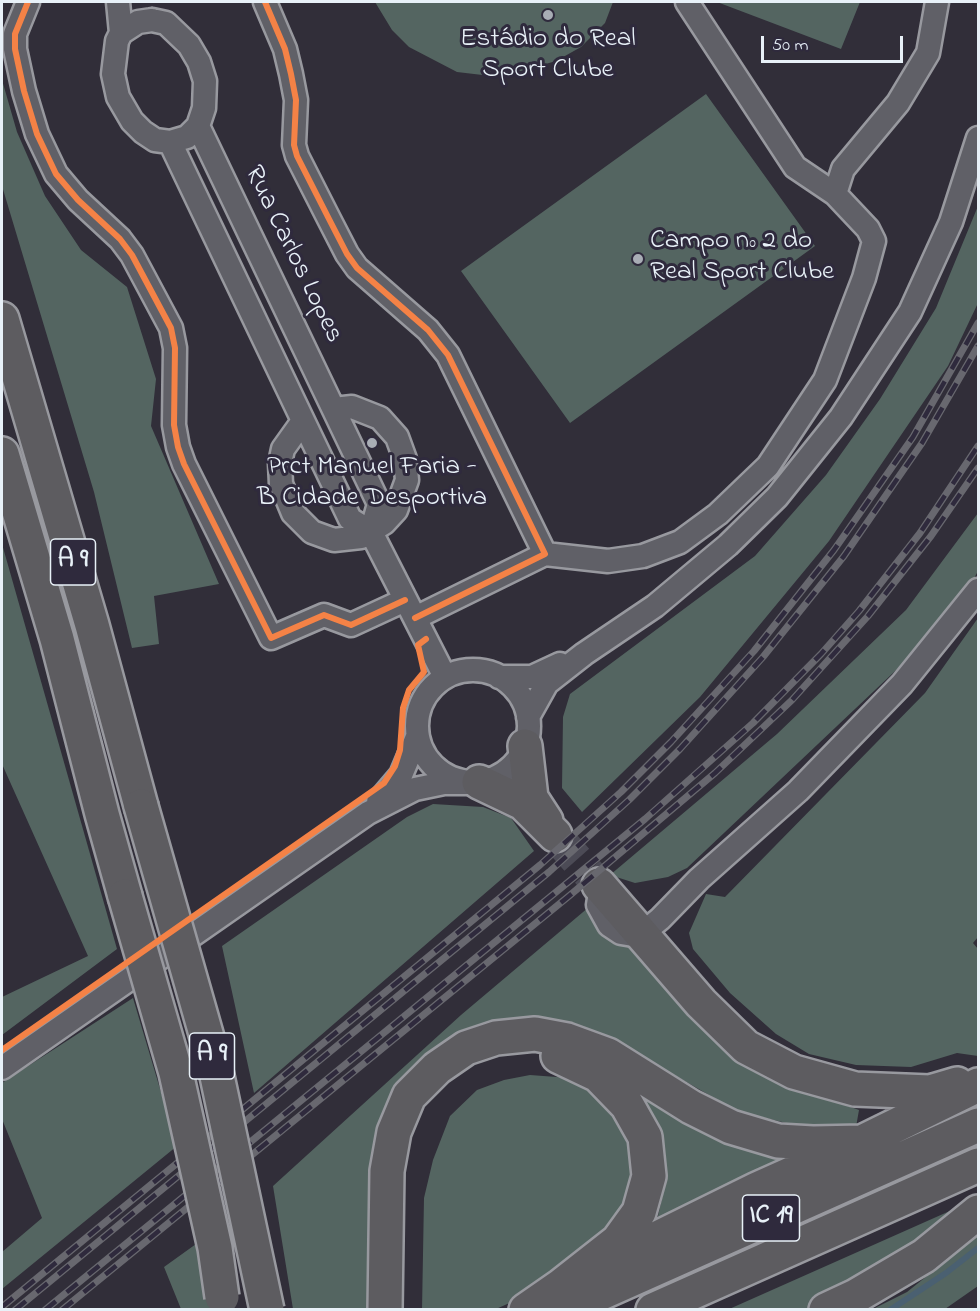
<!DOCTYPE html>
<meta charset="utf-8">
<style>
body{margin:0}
#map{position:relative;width:980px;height:1311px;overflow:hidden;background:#312e39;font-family:"Indie Flower",sans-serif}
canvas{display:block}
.frame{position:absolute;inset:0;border:3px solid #e8f1f8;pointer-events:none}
.scale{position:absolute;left:761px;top:36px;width:142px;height:27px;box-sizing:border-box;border:3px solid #e8f1f8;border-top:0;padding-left:8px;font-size:18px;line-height:21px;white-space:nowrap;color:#e8f1f8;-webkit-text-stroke:4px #2f2a3d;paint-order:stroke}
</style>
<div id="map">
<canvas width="980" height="1311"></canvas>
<div class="frame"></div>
<div class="scale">50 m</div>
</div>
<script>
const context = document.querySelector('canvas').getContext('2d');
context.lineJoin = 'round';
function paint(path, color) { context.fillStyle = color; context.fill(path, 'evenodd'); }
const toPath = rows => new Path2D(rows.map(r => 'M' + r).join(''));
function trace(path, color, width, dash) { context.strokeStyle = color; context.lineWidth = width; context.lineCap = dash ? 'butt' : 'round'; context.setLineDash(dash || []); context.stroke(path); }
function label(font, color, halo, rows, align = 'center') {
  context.font = font + ' "Indie Flower",sans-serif'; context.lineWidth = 6; context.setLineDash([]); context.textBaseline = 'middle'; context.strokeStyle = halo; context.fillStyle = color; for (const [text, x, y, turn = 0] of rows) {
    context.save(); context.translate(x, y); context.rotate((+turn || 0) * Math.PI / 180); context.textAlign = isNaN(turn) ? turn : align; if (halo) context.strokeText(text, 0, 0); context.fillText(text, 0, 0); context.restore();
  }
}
const green = toPath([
 [375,2,613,2,605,23,581,47,556,61,521,71,491,76,457,72,409,47,392,30],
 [717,2,860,2,841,49],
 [2,80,17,132,45,196,81,250,127,287,156,379,151,426,219,584,154,596,159,644,132,648,94,492,2,186],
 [706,94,815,246,570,423,461,271],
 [978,206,978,303,948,366,829,541,700,697,582,812,562,788,563,717,570,694,755,556,826,475,880,399,936,308],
 [978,513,978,571,970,586,930,638,687,868,668,877,635,883,610,875,777,734,906,610],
 [2,544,117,949,2,1035,2,997,88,956,2,764],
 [978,618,978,937,973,943,978,949,978,1056,957,1053,911,1067,856,1065,809,1054,776,1034,730,993,693,949,689,933,706,894,725,897,925,693],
 [433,804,483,807,511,818,534,851,254,1093,222,946,407,817],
 [589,907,644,950,785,1083,859,1110,856,1127,819,1131,737,1111,627,1048,572,1026,407,1078,371,1309,293,1309,273,1186,461,1015],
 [133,998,177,1146,2,1289,2,1252,42,1218,2,1119,2,1083],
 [530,1075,570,1078,593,1090,633,1135,635,1198,610,1239,514,1301,496,1309,422,1310,424,1198,433,1160,450,1116,477,1090,504,1080],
 [633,1079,777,1151,795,1162,655,1229,666,1181,665,1149,651,1121,628,1090],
 [952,1210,965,1215,861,1286,807,1309,727,1310],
 [978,1235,978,1286,945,1309,873,1309,907,1292],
 [203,1239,212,1309,181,1309,164,1267]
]);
const stream = toPath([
 [890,1310,946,1273,978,1248]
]);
const highwayTunnel = toPath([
 [555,835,599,885]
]);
const minor = toPath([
 [28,2,15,34,15,49,24,91,37,134,56,174,78,200,120,239,132,255,171,328,175,348,174,425,178,447,184,464,271,638,324,615,351,625,405,600],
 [118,2,121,33],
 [265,2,285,49,291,74,296,100,294,145,297,156,329,219,347,254,357,268,428,330,448,355,545,554],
 [152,20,166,23,189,45,199,62,205,81,204,108,198,126,187,137,170,142,155,140,143,132,132,121,118,97,113,74,117,41,121,33,138,22,152,20],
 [198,126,379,504,371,532],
 [170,142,350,519,371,532,445,677],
 [835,194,843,169,898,103,928,53,937,2],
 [303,421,283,449,280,463,281,484,293,513,312,532,334,540,361,537,384,523,396,510,407,480,405,459,397,437,380,418,352,407,334,409],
 [415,618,545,554,608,561,643,556,680,542,718,514,768,466,825,380,864,278,874,241,868,229,835,194,795,167,687,2],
 '417 726a56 56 0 1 1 112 0a56 56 0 1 1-112 0Z',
 [499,677,532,677,560,664],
 [528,717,547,683,584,654,655,606,728,545,777,497,841,417,910,312,951,222,978,138],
 [378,802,401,775,417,737],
 [601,886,598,905,609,925,621,933,633,935,643,933,660,919,699,879,798,791,902,684,978,590],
 [2,1068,368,813,415,789,444,783,469,783]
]);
const highway = toPath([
 [2,319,92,625,141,806],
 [2,454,57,639,102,814,125,896],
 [525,746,531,798,546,821],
 [479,782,523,803,555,835],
 [599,885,701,1003,746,1047,794,1072,855,1089,930,1092,957,1084],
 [558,1056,598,1075,627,1105,645,1137,649,1176,639,1212,618,1241,562,1285],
 [385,1310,387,1171,394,1132,409,1096,437,1068,466,1048,496,1038,535,1034,567,1040,608,1055,691,1107,731,1127,778,1141,813,1143,862,1142],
 [526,1310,562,1285,757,1189,862,1142,978,1085],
 [563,1310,978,1125],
 [653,1310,978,1165],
 [826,1310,856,1296,924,1256,978,1212]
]);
const rail = toPath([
 [2,1307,540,865,621,792,671,742,754,651,834,550,913,437,978,323],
 [15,1310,549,872,629,800,680,749,763,657,844,556,922,443,978,346],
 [45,1310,561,888,645,819,753,723,821,654,859,611,920,533,978,446],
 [62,1310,569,896,715,773,792,700,868,616,931,536,978,468]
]);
const highwayBridge = toPath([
 [141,806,214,1062,267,1310],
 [125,896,176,1073,215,1248,222,1297]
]);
const cycleway = toPath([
 [28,2,15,34,15,49,24,91,37,134,56,174,78,200,120,239,132,255,171,328,175,348,174,425,178,447,184,464,271,638,324,615,351,625,405,600],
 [265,2,285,49,291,74,296,100,294,145,297,156,329,219,347,254,357,268,428,330,448,355,545,554,415,618],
 [2,1050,384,783,395,766,400,750,403,708,409,690,424,672,418,645,426,639]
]);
const markers = [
 [548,15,6,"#a8adb5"],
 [638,259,6,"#a8adb5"],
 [372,443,6,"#a8adb5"]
];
const shields = [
 [73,562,45],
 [212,1056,45],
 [771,1218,57]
];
const shieldNames = [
 ["A 9",73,562],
 ["A 9",212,1056],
 ["IC 19",771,1218]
];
const poiNames = [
 ["Estádio do Real",548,41],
 ["Sport Clube",548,72],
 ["Campo nº 2 do",650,243,"left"],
 ["Real Sport Clube",650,274,"left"],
 ["Prct Manuel Faria -",372,469],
 ["B Cidade Desportiva",372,500]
];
const streetNames = [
 ["Rua Carlos Lopes",292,255,64]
];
paint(green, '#546561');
trace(stream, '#4a6071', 6);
trace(highwayTunnel, '#4c4b56', 33, [33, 16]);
trace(minor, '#98999f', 27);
trace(highway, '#98999f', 38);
trace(minor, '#606067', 22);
trace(highway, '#5d5c60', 33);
trace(rail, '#68686f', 7);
trace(rail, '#2f2a3d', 4.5, [14]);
trace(highwayBridge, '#98999f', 38, []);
trace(highwayBridge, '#5d5c60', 33);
trace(cycleway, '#f48246', 6);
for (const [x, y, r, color] of markers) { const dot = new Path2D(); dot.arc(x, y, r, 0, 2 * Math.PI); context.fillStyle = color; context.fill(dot); trace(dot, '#2f2a3d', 2); }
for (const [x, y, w] of shields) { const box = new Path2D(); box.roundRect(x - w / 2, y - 23, w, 46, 4.5); context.fillStyle = '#2f2a3d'; context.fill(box); trace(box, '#e8f1f8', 1.5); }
label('bold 26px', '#e8f1f8', null, shieldNames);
label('27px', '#e8f1f8', '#2f2a3d', poiNames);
label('27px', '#e8f1f8', '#2f2a3d', streetNames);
</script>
